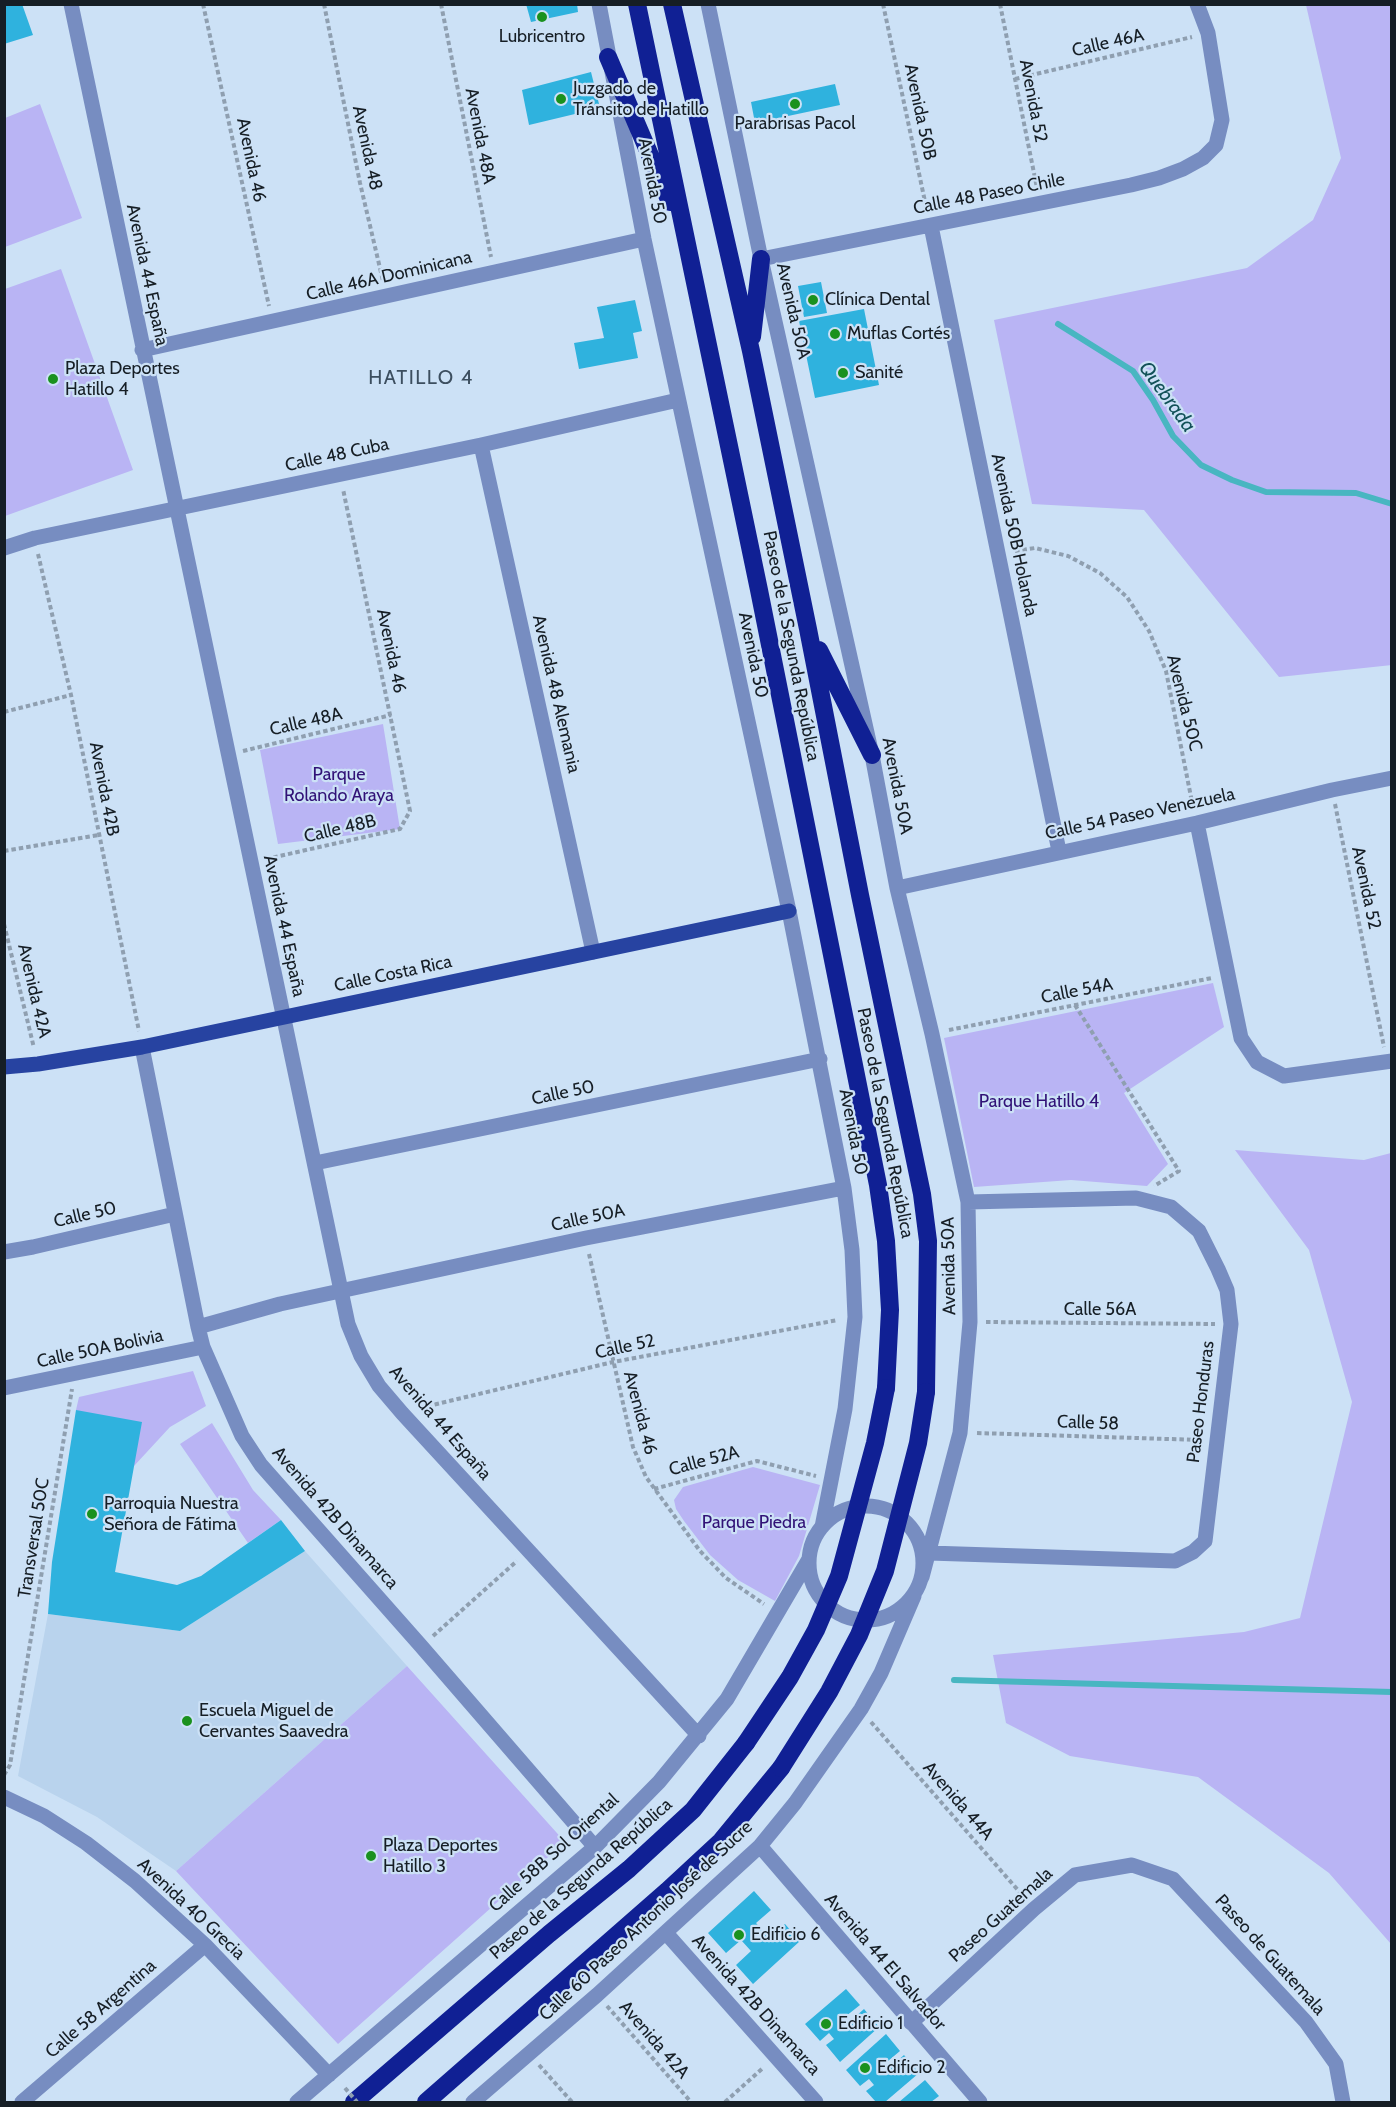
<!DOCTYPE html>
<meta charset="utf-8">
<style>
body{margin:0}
#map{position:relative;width:1396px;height:2107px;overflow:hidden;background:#cce1f6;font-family:Cabin,sans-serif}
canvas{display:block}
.frame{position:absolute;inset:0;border:6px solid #161e25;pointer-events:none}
</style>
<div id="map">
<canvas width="1396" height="2107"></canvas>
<div class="frame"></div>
</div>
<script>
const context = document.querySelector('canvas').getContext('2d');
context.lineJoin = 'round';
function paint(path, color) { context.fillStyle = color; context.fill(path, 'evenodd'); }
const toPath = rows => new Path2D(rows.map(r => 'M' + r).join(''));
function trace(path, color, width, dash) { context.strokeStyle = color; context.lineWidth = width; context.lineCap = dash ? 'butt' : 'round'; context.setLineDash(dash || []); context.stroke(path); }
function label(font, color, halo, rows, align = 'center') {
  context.font = font + ' Cabin,sans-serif'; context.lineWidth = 4.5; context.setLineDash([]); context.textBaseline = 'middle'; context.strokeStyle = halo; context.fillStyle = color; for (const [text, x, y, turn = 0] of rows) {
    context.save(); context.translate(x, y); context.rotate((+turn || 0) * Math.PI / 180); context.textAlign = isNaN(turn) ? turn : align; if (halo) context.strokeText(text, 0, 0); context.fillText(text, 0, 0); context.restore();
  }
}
const built = toPath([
 [305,1551,407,1666,176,1871,97,1817,18,1776,48,1614,180,1631]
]);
const green = toPath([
 [1306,5,1391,5,1392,665,1279,677,1144,510,1032,504,994,320,1247,268,1313,220,1341,158],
 [40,104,82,218,5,247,5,118],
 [61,269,133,470,5,516,5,289],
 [383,724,400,829,278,844,260,750],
 [1213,983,1224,1027,1124,1093,1168,1164,1147,1186,1071,1180,974,1187,944,1038],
 [1235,1150,1364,1160,1391,1153,1391,1944,1329,1873,1198,1777,1070,1756,1006,1723,993,1655,1244,1632,1300,1618,1352,1402,1309,1250],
 [193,1371,206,1406,170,1427,134,1466,76,1410,79,1397],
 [212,1423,253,1490,281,1520,248,1543,180,1444],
 [753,1467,820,1485,799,1556,775,1601,738,1580,710,1555,684,1521,676,1509,674,1500,683,1487],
 [407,1666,565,1842,338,2044,176,1871]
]);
const stream = toPath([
 [1058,324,1133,371,1153,400,1173,436,1201,465,1232,480,1266,492,1356,493,1392,504],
 [954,1680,1392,1692]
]);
const building = toPath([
 [4,4,22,4,33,35,4,44],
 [526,4,577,4,578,12,531,22],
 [591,72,600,108,529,125,522,90],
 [835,84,840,105,755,123,751,102],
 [821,282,827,313,804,317,798,286],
 [635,300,642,331,633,333,638,358,579,369,574,343,604,338,597,307],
 [864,309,879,385,815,398,799,321],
 [76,1410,142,1422,115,1572,177,1585,201,1576,281,1520,305,1551,180,1631,48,1614,52,1562],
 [754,1891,771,1910,756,1923,769,1938,785,1924,800,1941,753,1984,736,1965,751,1951,741,1940,726,1953,708,1933],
 [846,1989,860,2005,841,2020,846,2025,864,2009,879,2027,840,2062,826,2045,834,2039,829,2033,820,2041,805,2024],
 [886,2034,900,2051,882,2066,886,2071,904,2055,919,2073,885,2102,876,2102,866,2091,874,2085,869,2079,860,2086,846,2070],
 [925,2080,939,2096,931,2102,899,2102]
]);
const path = toPath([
 [203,4,269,306],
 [324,4,360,183,383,281],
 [441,4,491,257],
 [883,4,927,211],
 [1000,4,1037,188],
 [1015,79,1192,37],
 [1015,551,1035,548,1068,556,1100,573,1127,597,1149,631,1166,671,1193,807],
 [38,554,71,695,139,1031],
 [4,712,71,695],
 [243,751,391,715],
 [1335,804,1384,1047],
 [4,851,99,835],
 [266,859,400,829,410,811,343,489],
 [4,924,34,1048],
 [1075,1005,1179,1171,1154,1186],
 [949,1030,1212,978],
 [589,1254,633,1447,646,1477,700,1551,726,1578,764,1604],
 [986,1322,1215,1324],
 [420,1408,613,1362,838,1320],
 [977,1433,1200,1440],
 [654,1489,757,1461,816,1476],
 [433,1636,517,1561],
 [871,1722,1024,1897],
 [4,1775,10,1765,72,1389],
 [607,2006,691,2102],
 [539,2065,572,2102],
 [725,2102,764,2067]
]);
const minor = toPath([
 [71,4,348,1324,361,1356,379,1386,402,1413,699,1736],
 [599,4,644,239,789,911,844,1188,852,1250,855,1317,845,1409,822,1527],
 [708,4,761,259,872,755,897,888,932,1034,968,1202,970,1322,960,1433,922,1577],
 [931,226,1059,851],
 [761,259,1131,185,1159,178,1183,169,1203,158,1216,145,1222,120,1208,33,1197,4],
 [142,350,644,239],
 [481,445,593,952],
 [4,548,35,538,481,445,678,400],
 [1197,823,1241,1038,1257,1062,1284,1076,1392,1061],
 [897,888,1197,823,1332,790,1392,778],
 [142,1047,198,1327,203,1347,242,1436,261,1465,421,1646,595,1847],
 [315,1163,820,1059],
 [4,1252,33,1247,175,1214],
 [198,1327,280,1304,340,1291,586,1238,844,1188],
 [4,1388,203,1347],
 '809 1563a57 57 0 1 1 114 0a57 57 0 1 1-114 0Z',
 [929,1553,1175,1561,1193,1552,1205,1541,1231,1324,1227,1290,1218,1269,1199,1231,1171,1207,1136,1198,968,1202],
 [4,1797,44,1816,86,1843,135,1881,205,1945,329,2075],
 [760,1846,980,2102],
 [666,1933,816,2102],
 [911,2023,1034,1909,1075,1875,1132,1865,1173,1879,1306,2022,1336,2064,1343,2102],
 [22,2102,205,1945],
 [297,2102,595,1847,659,1782,727,1699,809,1559],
 [473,2102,597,1995,760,1846,795,1803,861,1709,881,1673,914,1596]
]);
const major = toPath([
 [4,1067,38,1064,142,1047,789,911]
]);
const highway = toPath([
 [637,4,759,590,878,1185,886,1241,890,1310,886,1388],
 [672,4,751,351,808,629,860,895,922,1194,928,1241,926,1392],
 [608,57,670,202],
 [752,337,761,259],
 [819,650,872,755],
 [354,2102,549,1934,629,1869,693,1810,746,1743],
 [426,2102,667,1891,721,1841,781,1768]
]);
const pathBridge = toPath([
 [345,2088,357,2102]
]);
const highwayBridge = toPath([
 [746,1743,790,1677,816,1630,839,1576,875,1443,886,1388],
 [781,1768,829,1692,859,1635,885,1571,918,1443,926,1392]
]);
const markers = [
 [542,17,6,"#1a911e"],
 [561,99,6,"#1a911e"],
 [795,104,6,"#1a911e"],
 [813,300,6,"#1a911e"],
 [835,334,6,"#1a911e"],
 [843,373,6,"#1a911e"],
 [53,379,6,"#1a911e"],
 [92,1514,6,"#1a911e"],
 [187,1721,6,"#1a911e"],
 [371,1856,6,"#1a911e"],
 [739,1935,6,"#1a911e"],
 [826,2024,6,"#1a911e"],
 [865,2068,6,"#1a911e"]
];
const poiNames = [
 ["Lubricentro",542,37,"center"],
 ["Juzgado de",573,89],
 ["Tránsito de Hatillo",573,110],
 ["Parabrisas Pacol",795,124,"center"],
 ["Clínica Dental",825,300],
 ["Muflas Cortés",847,334],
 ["Plaza Deportes",65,369],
 ["Hatillo 4",65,390],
 ["Sanité",855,373],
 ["Parroquia Nuestra",104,1504],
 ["Señora de Fátima",104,1525],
 ["Escuela Miguel de",199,1711],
 ["Cervantes Saavedra",199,1732],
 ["Plaza Deportes",383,1846],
 ["Hatillo 3",383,1867],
 ["Edificio 6",751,1935],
 ["Edificio 1",838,2024],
 ["Edificio 2",877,2068]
];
const streetNames = [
 ["Calle 46A",1108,43,-13],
 ["Avenida 52",1033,101,79],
 ["Avenida 50B",920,112,78],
 ["Avenida 48A",480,136,79],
 ["Avenida 48",367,148,78],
 ["Avenida 46",251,160,78],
 ["Avenida 50",652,181,79],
 ["Calle 48 Paseo Chile",989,194,-11],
 ["Avenida 44 España",147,275,78],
 ["Calle 46A Dominicana",389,276,-13],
 ["Avenida 50A",793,311,77],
 ["Calle 48 Cuba",337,455,-12],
 ["Avenida 50B Holanda",1014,535,78],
 ["Paseo de la Segunda República",791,646,79],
 ["Avenida 46",391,651,78],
 ["Avenida 50",753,655,78],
 ["Avenida 48 Alemania",556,694,77],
 ["Avenida 50C",1184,703,76],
 ["Calle 48A",306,722,-13],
 ["Avenida 50A",897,786,79],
 ["Avenida 42B",104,789,79],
 ["Calle 54 Paseo Venezuela",1140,814,-12],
 ["Calle 48B",340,829,-13],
 ["Avenida 52",1366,888,78],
 ["Avenida 44 España",284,926,78],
 ["Calle Costa Rica",393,974,-12],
 ["Avenida 42A",34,991,77],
 ["Calle 54A",1077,991,-11],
 ["Calle 50",563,1093,-12],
 ["Paseo de la Segunda República",885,1123,79],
 ["Avenida 50",853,1132,79],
 ["Calle 50",85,1215,-13],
 ["Calle 50A",588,1218,-12],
 ["Avenida 50A",949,1266,-91],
 ["Calle 56A",1100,1310],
 ["Calle 52",625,1347,-12],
 ["Calle 50A Bolivia",100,1349,-12],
 ["Paseo Honduras",1201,1402,-83],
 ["Avenida 46",640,1413,75],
 ["Avenida 44 España",440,1423,49],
 ["Calle 58",1088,1423,2],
 ["Calle 52A",704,1461,-15],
 ["Avenida 42B Dinamarca",335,1518,49],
 ["Transversal 50C",34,1538,-81],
 ["Avenida 44A",958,1801,49],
 ["Calle 58B Sol Oriental",554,1853,-42],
 ["Paseo de la Segunda República",581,1879,-41],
 ["Avenida 40 Grecia",191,1909,43],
 ["Paseo Guatemala",1001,1915,-42],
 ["Calle 60 Paseo Antonio José de Sucre",646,1921,-43],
 ["Paseo de Guatemala",1270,1955,48],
 ["Avenida 44 El Salvador",885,1962,49],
 ["Avenida 42B Dinamarca",756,2005,48],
 ["Calle 58 Argentina",101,2009,-41],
 ["Avenida 42A",654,2040,49]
];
const parkNames = [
 ["Parque",339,775],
 ["Rolando Araya",339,796],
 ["Parque Hatillo 4",1039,1102],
 ["Parque Piedra",754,1523]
];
const neighbourhoodNames = [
 ["HATILLO 4",421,378]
];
const waterNames = [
 ["Quebrada",1167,397,54]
];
paint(built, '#b9d3ed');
paint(green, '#b9b4f4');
trace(stream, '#48b6c1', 6);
paint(building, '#2fb2de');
trace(path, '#8f9fb0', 4, [4.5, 3]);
trace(minor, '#778dc1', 15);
trace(major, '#2743a1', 15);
trace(highway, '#102094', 18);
trace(pathBridge, '#8f9fb0', 4, [4.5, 3]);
trace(highwayBridge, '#102094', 18);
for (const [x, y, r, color] of markers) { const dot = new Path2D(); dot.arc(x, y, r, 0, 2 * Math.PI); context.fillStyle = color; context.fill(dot); trace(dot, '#cce1f6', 2); }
label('18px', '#161e25', '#cce1f6', poiNames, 'left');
label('18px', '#161e25', '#cce1f6', streetNames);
label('18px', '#311277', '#cce1f6', parkNames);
context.letterSpacing = '1.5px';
label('20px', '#3c4e5f', '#cce1f6', neighbourhoodNames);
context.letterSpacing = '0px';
label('italic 20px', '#125158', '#cce1f6', waterNames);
</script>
